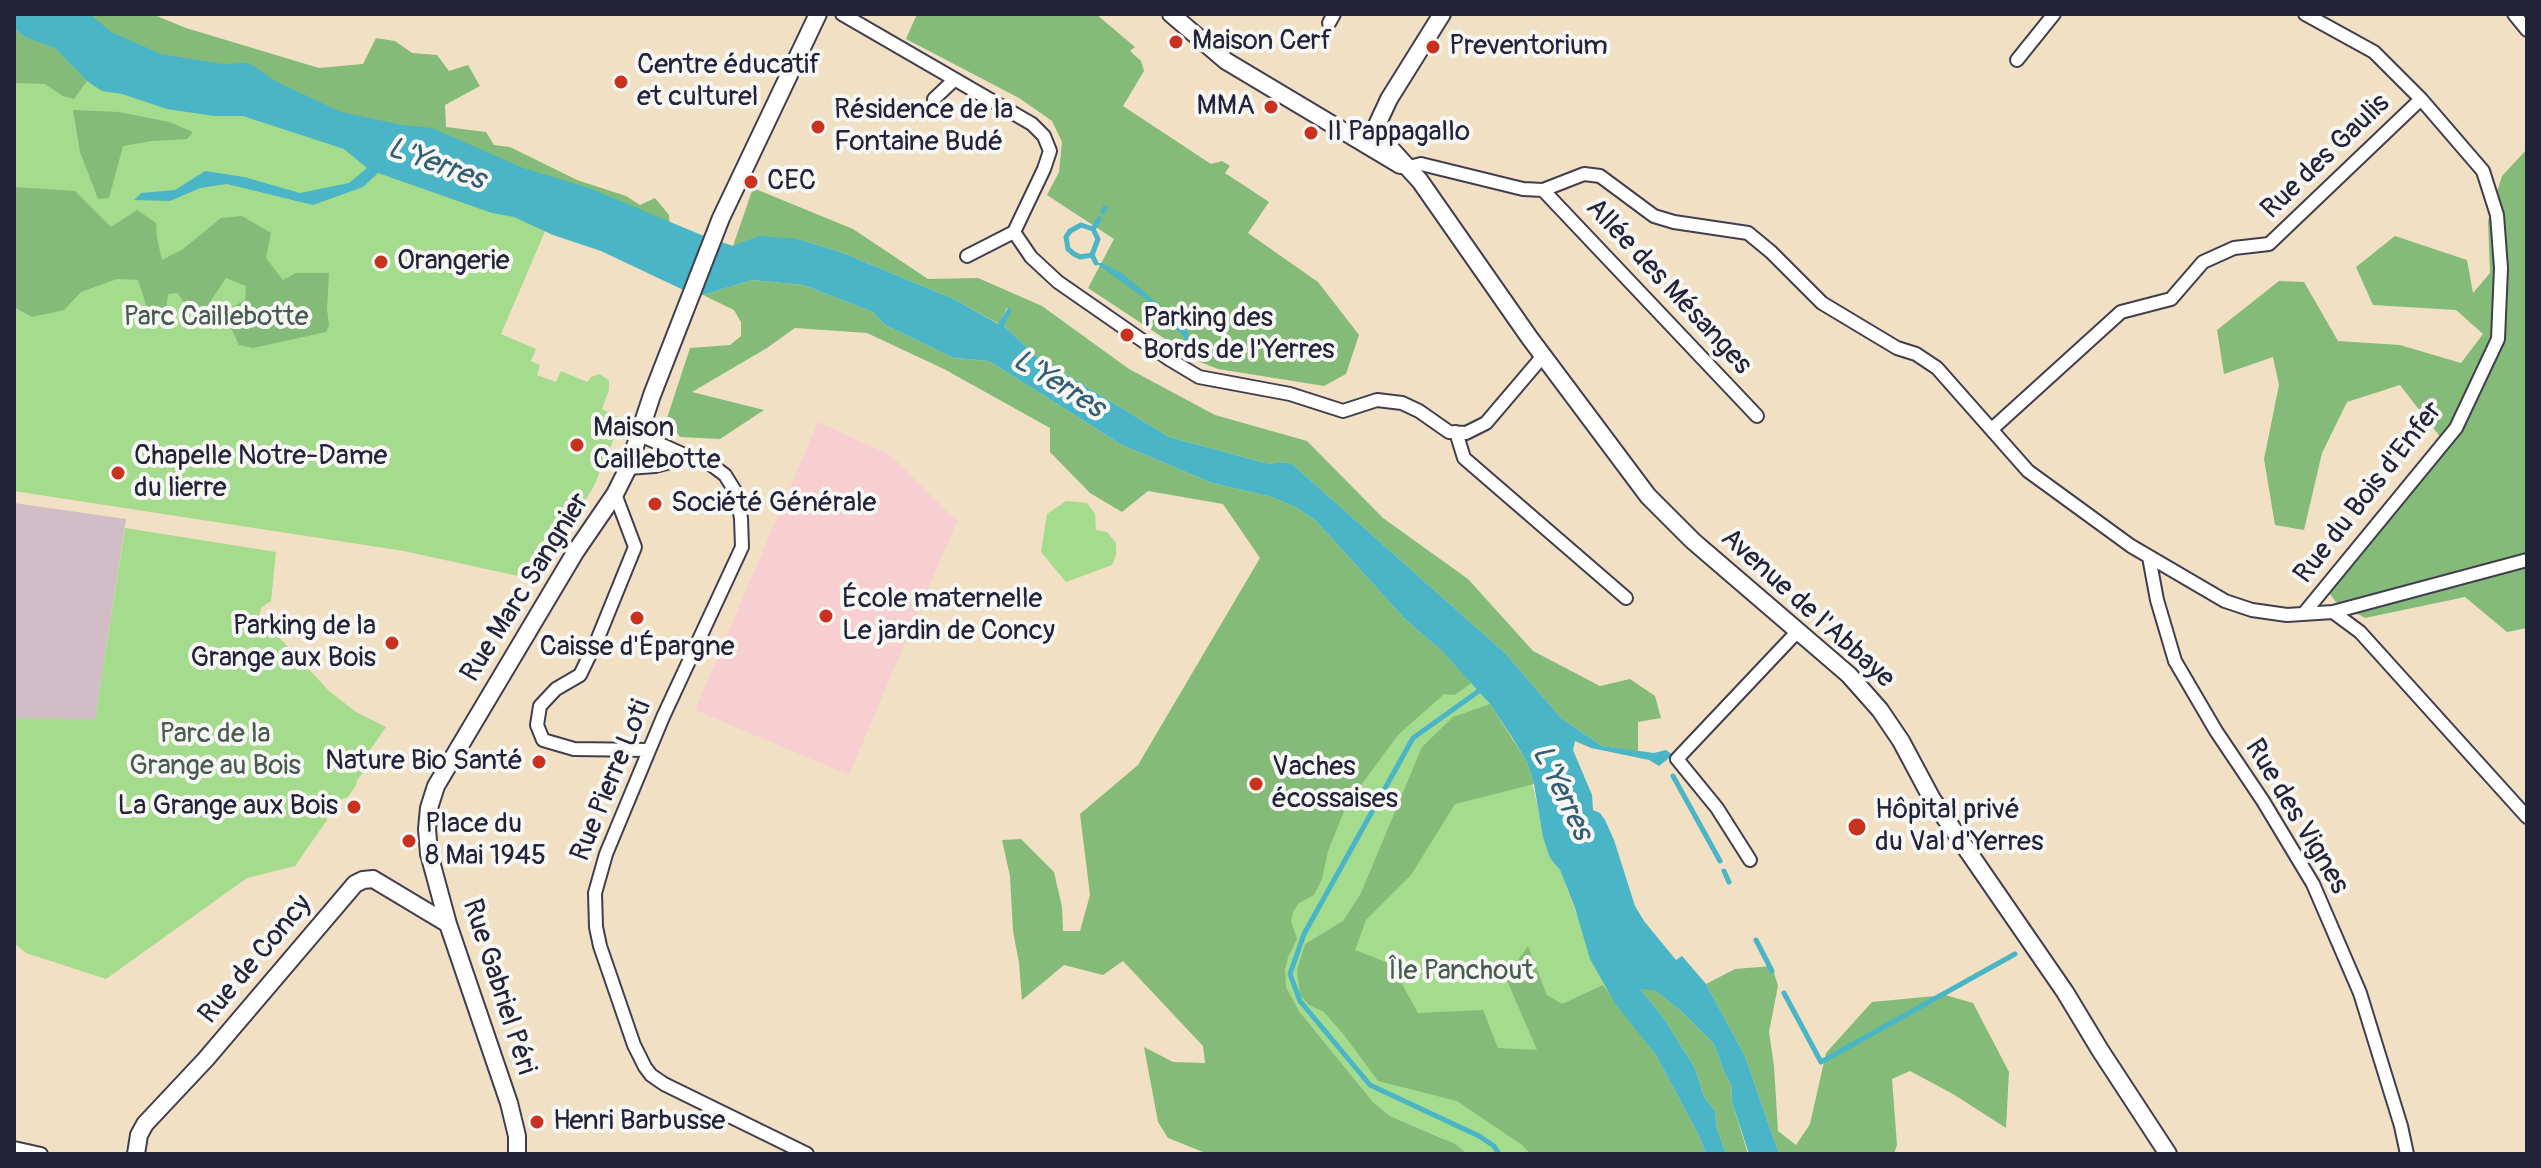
<!DOCTYPE html>
<meta charset="utf-8">
<style>
body{margin:0}
#map{position:relative;width:2541px;height:1168px;overflow:hidden;background:#f1e0c3;font-family:Pangolin,sans-serif}
canvas{display:block}
.frame{position:absolute;inset:0;border:16px solid #22223b;pointer-events:none}
</style>
<div id="map">
<canvas width="2541" height="1168"></canvas>
<div class="frame"></div>
</div>
<script>
const context = document.querySelector('canvas').getContext('2d');
context.lineJoin = 'round';
function paint(path, color) { context.fillStyle = color; context.fill(path, 'evenodd'); }
const toPath = rows => new Path2D(rows.map(r => 'M' + r).join(''));
function trace(path, color, width, dash) { context.strokeStyle = color; context.lineWidth = width; context.lineCap = dash ? 'butt' : 'round'; context.setLineDash(dash || []); context.stroke(path); }
function label(font, color, halo, rows, align = 'center') {
  context.font = font + ' Pangolin,sans-serif'; context.lineWidth = 8; context.setLineDash([]); context.textBaseline = 'middle'; context.strokeStyle = halo; context.fillStyle = color; for (const [text, x, y, turn = 0] of rows) {
    context.save(); context.translate(x, y); context.rotate((+turn || 0) * Math.PI / 180); context.textAlign = isNaN(turn) ? turn : align; if (halo) context.strokeText(text, 0, 0); context.fillText(text, 0, 0); context.restore();
  }
}
const built = toPath([
 [818,422,892,456,957,521,849,775,695,710]
]);
const industrial = toPath([
 [14,503,126,519,95,720,14,718]
]);
const green = toPath([
 [14,25,236,111,342,146,546,229,501,334,536,349,531,361,540,365,537,375,556,382,561,371,587,382,591,377,599,374,609,380,609,390,602,409,622,419,594,486,544,570,527,578,404,551,14,491],
 [1066,501,1087,503,1095,514,1096,530,1107,532,1116,543,1116,555,1112,565,1066,582,1041,552,1047,514],
 [125,528,276,552,271,601,261,608,259,616,330,692,356,712,386,727,370,750,372,762,357,780,356,785,348,797,340,800,337,798,327,805,324,812,327,820,295,866,247,878,106,979,26,953,14,943,14,718,95,719],
 [1317,550,1452,659,1490,704,1527,762,1550,858,1560,870,1577,915,1706,1154,1440,1154,1444,1139,1390,1116,1373,1102,1299,1011,1261,1043]
]);
const forest = toPath([
 [65,14,152,14,186,28,319,68,363,64,376,38,395,41,412,53,437,55,449,71,468,65,480,86,445,105,446,127,486,132,494,145,510,147,577,180,626,196,640,205,655,198,669,215,670,229,284,107],
 [917,14,1096,14,1135,47,1130,51,1141,61,1144,71,1123,106,1211,164,1222,161,1230,166,1225,173,1269,202,1248,233,1318,282,1359,335,1346,374,1324,386,1218,369,1200,362,1088,288,1114,239,1047,195,1059,172,1062,142,1052,121,1019,98,906,39],
 [14,28,25,37,55,48,87,81,74,99,63,96,45,84,14,83],
 [73,110,119,112,169,122,193,132,187,139,152,141,123,146,109,198,98,199,80,152],
 [2527,149,2527,628,2507,632,2465,597,2365,618,2336,602,2327,590,2448,447,2400,385,2347,402,2322,453,2304,530,2275,525,2264,459,2279,385,2273,357,2224,374,2217,330,2279,281,2304,282,2338,341,2400,345,2461,363,2483,334,2456,310,2373,305,2356,267,2395,236,2467,260,2473,293,2490,273,2488,221,2502,176],
 [14,187,75,191,111,227,137,210,156,223,157,238,162,260,183,249,221,218,242,216,271,233,266,258,283,280,296,273,329,273,327,308,329,326,326,332,253,348,239,345,225,315,231,308,245,300,246,286,226,278,210,302,207,319,197,319,177,293,168,294,166,310,148,311,138,280,117,279,81,292,64,310,32,317,14,307],
 [753,188,853,229,928,279,978,278,1042,306,1129,369,1215,415,1307,441,1383,518,1468,579,1533,651,1600,686,1630,679,1655,696,1661,718,1638,722,1638,752,1602,746,1561,718,1505,653,1292,464,1280,462,1269,464,1169,437,1036,356,1004,326,1011,310,1007,308,999,324,956,300,843,253,798,239,733,246],
 [752,280,803,285,873,312,885,325,954,358,989,361,1122,445,1212,483,1272,497,1297,508,1316,521,1405,619,1443,652,1471,683,1455,695,1444,694,1398,735,1347,804,1328,851,1322,879,1314,895,1299,903,1293,912,1291,921,1297,939,1288,957,1285,970,1286,987,1299,1011,1373,1102,1390,1116,1455,1144,1467,1154,1208,1154,1168,1138,1158,1122,1144,1047,1173,1062,1205,1063,1203,1046,1123,961,1103,975,1064,965,1022,1000,1019,963,1013,931,1010,876,1002,840,1021,839,1054,872,1062,907,1063,931,1080,931,1090,895,1080,814,1138,765,1260,558,1223,504,1148,491,1122,512,1090,493,1050,452,1050,428,944,369,867,333,795,328,767,348,692,392,764,410,720,439,680,437,667,418,690,348,730,345,741,336,741,322,734,310,703,295],
 [1490,704,1527,762,1534,784,1455,804,1411,875,1366,920,1355,950,1391,964,1418,1013,1483,1010,1498,1048,1537,1050,1506,978,1528,946,1547,995,1562,1004,1603,985,1656,1055,1698,1134,1706,1154,1531,1154,1522,1145,1457,1101,1378,1081,1344,1035,1324,1012,1309,1005,1300,995,1297,970,1305,944,1343,921,1361,893,1422,747,1453,717],
 [1772,966,1778,986,1769,1032,1774,1066,1778,1131,1796,1145,1810,1124,1826,1053,1872,1002,1945,995,1973,1003,2009,1072,2006,1128,1953,1094,1910,1071,1892,1079,1897,1145,1894,1154,1779,1154,1745,1056,1706,984,1735,969],
 [1639,988,1654,989,1680,1010,1714,1044,1724,1072,1731,1084,1732,1102,1748,1154,1726,1154,1717,1129,1715,1111,1704,1097,1695,1068,1663,1017]
]);
const water = toPath([
 [14,14,90,14,111,32,161,54,222,64,249,63,277,82,341,112,402,125,432,128,523,168,589,188,699,234,733,246,759,236,798,239,843,253,956,300,998,324,1008,308,1012,310,1004,326,1036,356,1169,437,1269,464,1280,462,1292,464,1505,653,1561,718,1602,746,1654,753,1666,750,1673,755,1659,766,1649,760,1591,748,1575,741,1573,750,1592,795,1593,810,1600,813,1605,820,1614,840,1635,906,1644,921,1676,960,1682,956,1706,984,1745,1056,1779,1154,1749,1154,1732,1102,1731,1084,1724,1072,1714,1044,1680,1010,1655,990,1640,989,1663,1017,1695,1068,1704,1097,1715,1111,1717,1129,1726,1154,1706,1154,1698,1134,1656,1055,1615,1003,1590,959,1575,908,1560,870,1550,858,1543,837,1534,784,1527,762,1510,734,1490,704,1443,652,1405,619,1316,521,1297,508,1272,497,1212,483,1122,445,989,361,954,358,885,325,873,312,803,285,752,280,703,295,694,295,601,251,553,235,514,217,492,213,378,173,363,187,313,205,227,184,200,188,170,201,134,200,141,193,175,190,205,171,244,177,300,193,349,183,367,168,344,149,243,116,214,116,167,109,122,94,102,91,87,81,55,48,25,37,14,28],
 [1096,263,1102,263,1123,274,1186,328,1191,341,1215,353,1208,356,1188,344,1181,333,1159,319,1156,307]
]);
const stream = toPath([
 [1103,212,1105,208],
 [1092,255,1080,257,1074,254,1068,249,1066,237,1070,231,1081,225,1093,229],
 [1096,263,1092,255,1098,239,1093,229,1099,219],
 [1483,688,1413,738,1304,934,1290,974,1300,1001,1370,1085,1479,1136,1494,1146,1499,1154],
 [1673,776,1720,861],
 [1724,871,1729,882],
 [1756,940,1772,971],
 [1784,993,1821,1062,2015,954]
]);
const minor = toPath([
 [842,14,1032,124,1044,136,1050,151,1044,169,1014,232,1031,257,1058,282,1169,359,1199,377,1290,394,1343,411,1377,400,1402,403,1419,411,1449,432,1466,433,1486,423,1543,356],
 [2305,14,2374,52,2421,99,2483,171,2497,215,2501,268,2498,339,2456,428,2305,612],
 [2514,14,2527,30],
 [1329,23,1334,14],
 [2017,60,2054,14],
 [934,99,954,80],
 [1409,167,1421,164,1523,189,1543,190,1584,174,1600,176,1654,216,1674,222,1748,233,1771,252,1822,303,1897,348,1916,354,1937,368,2028,471,2131,546,2225,601,2252,610,2287,615,2333,612,2527,560],
 [1543,190,1757,416],
 [967,256,1014,232],
 [1992,429,2121,312,2171,299,2203,262,2234,248,2269,244,2421,99],
 [1456,432,1464,458,1626,598],
 [640,435,689,457,709,463,725,475,735,491,741,518,742,547,663,717,606,854,595,893,596,927,600,946,634,1045,645,1067,651,1075,664,1084,807,1154],
 [628,468,655,466,689,457],
 [615,494,635,547,598,638,580,675,556,689,540,706,537,725,543,740,574,749,649,750],
 [2149,557,2157,600,2175,661,2216,731,2263,801,2313,884,2360,993,2401,1126,2407,1154],
 [2333,612,2360,632,2527,817],
 [1750,860,1717,808,1677,759,1797,632],
 [14,1148,41,1154]
]);
const tertiary = toPath([
 [1171,14,1226,61,1400,165],
 [1376,127,1390,148,1420,181,1529,337,1648,496,1693,541,1849,675,1880,710,1901,741,1932,799,2065,992,2100,1050,2168,1154],
 [1368,134,1376,127,1389,99,1442,14],
 [136,1154,139,1135,145,1124,206,1059,355,884,363,880,373,879,448,924],
 [517,1154,517,1136,509,1103,448,924,429,854,427,829,429,808,436,786,576,551,615,494,628,468,652,395,721,218,818,14]
]);
const markers = [
 [1176,42,8,"#c8321e"],
 [1433,47,8,"#c8321e"],
 [621,82,8,"#c8321e"],
 [1271,107,8,"#c8321e"],
 [818,127,8,"#c8321e"],
 [1311,133,8,"#c8321e"],
 [751,182,8,"#c8321e"],
 [381,262,8,"#c8321e"],
 [1127,335,8,"#c8321e"],
 [577,445,8,"#c8321e"],
 [118,473,8,"#c8321e"],
 [655,504,8,"#c8321e"],
 [826,616,8,"#c8321e"],
 [637,618,8,"#c8321e"],
 [392,643,8,"#c8321e"],
 [539,762,8,"#c8321e"],
 [1256,784,8,"#c8321e"],
 [354,807,8,"#c8321e"],
 [1857,827,10,"#c8321e"],
 [409,841,8,"#c8321e"],
 [537,1122,8,"#c8321e"]
];
const poiNames = [
 ["Maison Cerf",1192,42],
 ["Preventorium",1449,47],
 ["Centre éducatif",637,66],
 ["et culturel",637,98],
 ["MMA",1255,107,"right"],
 ["Résidence de la",834,111],
 ["Fontaine Budé",834,143],
 ["Il Pappagallo",1327,133],
 ["CEC",767,182],
 ["Orangerie",397,262],
 ["Parking des",1143,319],
 ["Bords de l'Yerres",1143,351],
 ["Maison",593,429],
 ["Caillebotte",593,461],
 ["Chapelle Notre-Dame",134,457],
 ["du lierre",134,489],
 ["Société Générale",671,504],
 ["École maternelle",842,600],
 ["Le jardin de Concy",842,632],
 ["Parking de la",376,627,"right"],
 ["Grange aux Bois",376,659,"right"],
 ["Caisse d'Épargne",637,648,"center"],
 ["Nature Bio Santé",523,762,"right"],
 ["Vaches",1272,768],
 ["écossaises",1272,800],
 ["La Grange aux Bois",338,807,"right"],
 ["Hôpital privé",1875,811],
 ["du Val d'Yerres",1875,843],
 ["Place du",425,825],
 ["8 Mai 1945",425,857],
 ["Henri Barbusse",553,1122]
];
const streetNames = [
 ["Rue des Gaulis",2326,157,-44],
 ["Allée des Mésanges",1668,287,47],
 ["Rue du Bois d'Enfer",2369,493,-52],
 ["Rue Marc Sangnier",526,588,-58],
 ["Avenue de l'Abbaye",1807,609,42],
 ["Rue Pierre Loti",612,781,-68],
 ["Rue des Vignes",2296,817,59],
 ["Rue de Concy",256,960,-50],
 ["Rue Gabriel Péri",498,987,72]
];
const parkNames = [
 ["Parc Caillebotte",216,318],
 ["Parc de la",215,735],
 ["Grange au Bois",215,767],
 ["Île Panchout",1461,972]
];
const waterNames = [
 ["L'Yerres",436,165,20],
 ["L'Yerres",1058,385,32],
 ["L'Yerres",1561,793,64]
];
paint(built, '#f7cfd2');
paint(industrial, '#d2bdc6');
paint(green, '#a5db8c');
paint(forest, '#84bb78');
paint(water, '#49b5c6');
trace(stream, '#49b5c6', 5);
trace(minor, '#413e4f', 16);
trace(tertiary, '#413e4f', 20);
trace(minor, '#fff', 12);
trace(tertiary, '#fff', 16);
for (const [x, y, r, color] of markers) { const dot = new Path2D(); dot.arc(x, y, r, 0, 2 * Math.PI); context.fillStyle = color; context.fill(dot); trace(dot, '#f6f6f2', 3); }
label('28px', '#22223b', '#f6f6f2', poiNames, 'left');
label('28px', '#22223b', '#f6f6f2', streetNames);
label('28px', '#495a53', '#f6f6f2', parkNames);
label('italic 30px', '#325d73', '#f6f6f2', waterNames);
</script>
